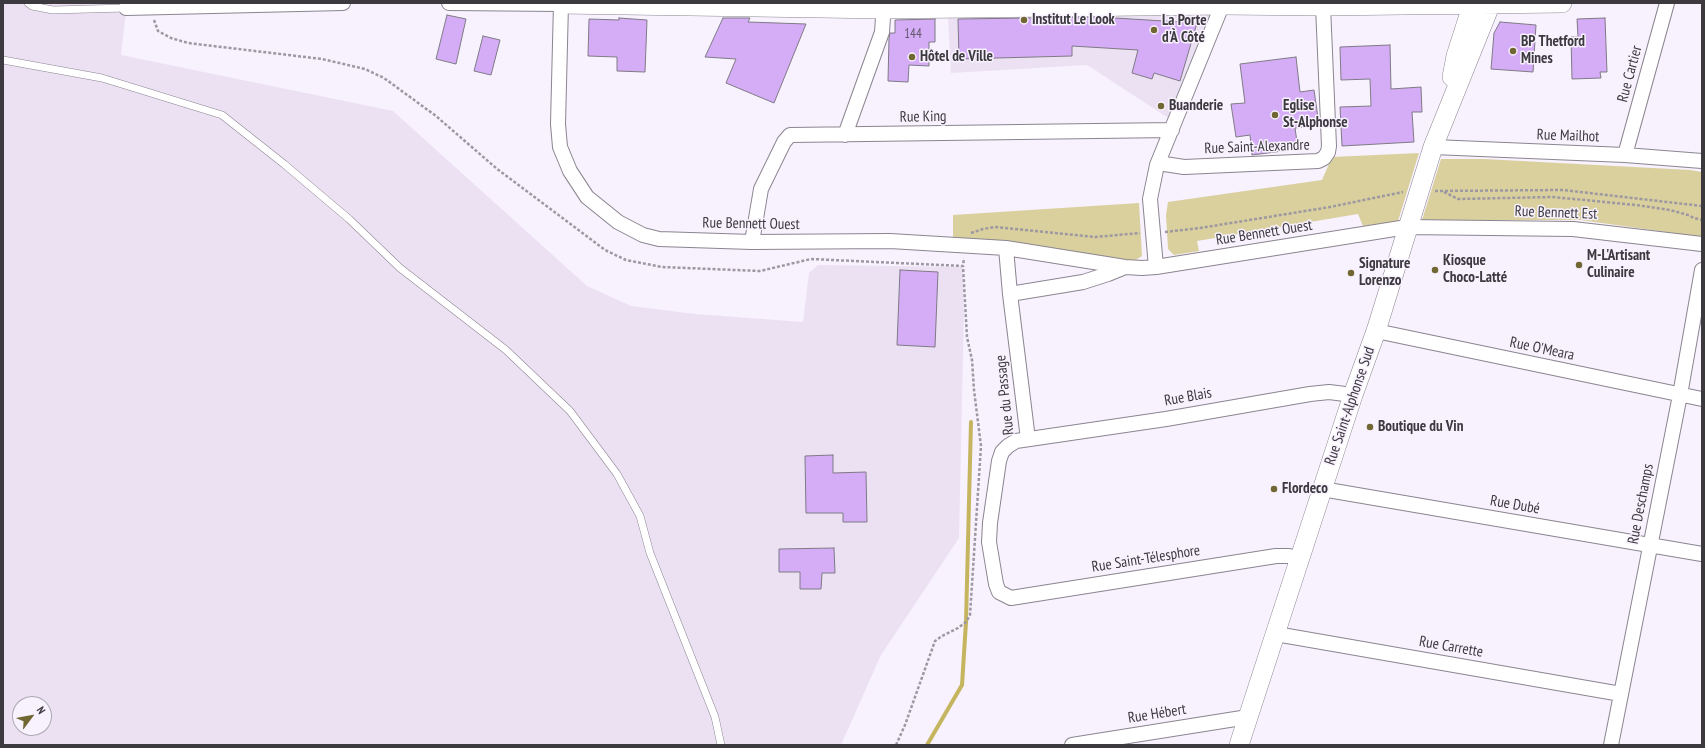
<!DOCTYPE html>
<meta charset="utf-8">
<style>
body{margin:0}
#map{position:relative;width:1705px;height:748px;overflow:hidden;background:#f8f1fe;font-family:"PT Sans Narrow",sans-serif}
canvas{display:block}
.frame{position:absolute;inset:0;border:4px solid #3c3a3f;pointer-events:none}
.north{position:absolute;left:12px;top:696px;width:40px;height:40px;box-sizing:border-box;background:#f8f1fe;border:1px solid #ada8b2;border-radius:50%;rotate:58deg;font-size:11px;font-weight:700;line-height:16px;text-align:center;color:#3c3a3f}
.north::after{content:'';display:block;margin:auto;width:14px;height:18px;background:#706733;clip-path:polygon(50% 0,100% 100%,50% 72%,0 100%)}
</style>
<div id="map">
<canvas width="1705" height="748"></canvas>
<div class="frame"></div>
<div class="north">N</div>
</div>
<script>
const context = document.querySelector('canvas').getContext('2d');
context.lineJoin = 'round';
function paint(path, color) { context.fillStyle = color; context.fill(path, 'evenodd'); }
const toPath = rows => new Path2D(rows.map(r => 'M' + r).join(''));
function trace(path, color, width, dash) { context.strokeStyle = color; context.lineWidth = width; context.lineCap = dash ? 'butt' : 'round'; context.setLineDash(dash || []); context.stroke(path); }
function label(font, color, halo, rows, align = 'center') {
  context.font = font + ' "PT Sans Narrow",sans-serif'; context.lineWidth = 3; context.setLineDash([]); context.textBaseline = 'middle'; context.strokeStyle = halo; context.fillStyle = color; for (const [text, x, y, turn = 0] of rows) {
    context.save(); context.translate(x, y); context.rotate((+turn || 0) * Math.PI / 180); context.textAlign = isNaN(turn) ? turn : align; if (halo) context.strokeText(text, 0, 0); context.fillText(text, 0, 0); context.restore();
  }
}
const built = toPath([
 [3,3,127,3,121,55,393,111,587,286,631,306,695,314,803,322,809,273,818,265,962,267,964,310,959,538,881,655,841,745,3,745],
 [20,704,44,704,44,728,20,728],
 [1215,3,1170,119,1087,65,951,73,948,16]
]);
const green = toPath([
 [1419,153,1398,221,1363,226,1358,214,1197,241,1199,251,1174,255,1168,249,1166,215,1168,202,1322,180,1332,157],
 [1441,159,1484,159,1690,170,1702,172,1702,237,1580,220,1422,220],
 [1139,203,1142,256,1131,263,953,239,953,215]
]);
const stream = toPath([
 [927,745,962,685,966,622,971,422]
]);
const building = toPath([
 [447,15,466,19,456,64,436,59,447,15],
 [1098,17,1197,23,1180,81,1154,73,1152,79,1132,73,1138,50,1072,46,1072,56,959,59,958,19,1098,17],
 [619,18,647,20,645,72,617,71,617,57,588,56,589,19,619,20,619,18],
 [723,18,750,18,748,22,806,24,774,103,726,83,736,59,705,57,723,18],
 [1605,18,1607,72,1600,72,1601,78,1572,79,1571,37,1578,37,1577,19,1605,18],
 [935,19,935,42,929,42,929,66,909,65,908,82,888,81,889,38,890,33,895,33,895,20,935,19],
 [1500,22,1536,25,1533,72,1491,69,1494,33,1500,22],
 [483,36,500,40,491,75,474,71,483,36],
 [1390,45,1391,89,1421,87,1422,112,1412,112,1414,142,1342,146,1340,107,1371,106,1370,79,1341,80,1340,47,1390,45],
 [1296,57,1300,92,1314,90,1319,125,1295,128,1298,149,1252,155,1250,135,1236,137,1231,104,1245,103,1240,64,1296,57],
 [900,270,938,272,935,347,897,345,900,270],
 [833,455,833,473,866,472,867,522,843,522,843,513,806,513,805,456,833,455],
 [834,548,835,573,822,573,821,589,800,589,800,572,779,572,779,549,834,548]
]);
const path = toPath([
 [154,20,158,31,171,38,188,43,322,59,365,69,384,78,436,116,496,168,605,250,626,260,662,267,760,271,811,259,963,266,964,258],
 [1435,191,1563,190,1702,206],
 [1444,192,1458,199,1553,197,1636,205,1670,210,1688,215,1694,218,1702,220],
 [1165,232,1200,228,1330,207,1403,192],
 [971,233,983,229,995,227,1095,237,1140,233],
 [896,745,905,725,935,641,942,636,958,628,966,622,970,615,981,446,974,390,972,360,967,337,963,266]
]);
const lane = toPath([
 [28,3,32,6,53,10,126,8],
 [3,60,102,78,222,115,284,164,349,219,400,268,506,350,570,411,617,474,640,516,650,553,715,717,721,745]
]);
const street = toPath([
 [449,3,561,4,558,124,560,147,570,171,587,197,618,222,643,235,659,239,752,242,890,241,1006,248,1125,267,1142,268,1156,267,1407,227,1573,229,1702,244],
 [126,8,343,3],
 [845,135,882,32,884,3],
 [1433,147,1625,155,1702,161],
 [1625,155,1667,3],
 [1158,163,1184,167,1318,161,1324,158,1328,152,1329,146,1323,6],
 [752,242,761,189,784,142,790,135,1172,130],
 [1006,248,1010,294,1028,439],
 [1156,267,1150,199,1157,165,1223,3],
 [1010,294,1083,282,1108,274,1125,267],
 [1376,331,1702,399],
 [1322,489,1702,554],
 [1300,559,1289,556,1276,556,1011,598,999,592,996,584,989,542,990,523,999,461,1002,452,1008,446,1016,441,1166,419,1310,394,1329,392,1353,395],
 [1276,634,1621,694],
 [1072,745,1248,717],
 [1611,745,1680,395,1702,270]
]);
const secondary = toPath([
 [561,3,561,4,884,9,1223,5,1323,6,1562,3],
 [1452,77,1456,56,1473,3],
 [1239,745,1353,395,1376,331,1433,147,1491,3]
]);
const markers = [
 [1024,20,4,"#706733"],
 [1154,30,4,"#706733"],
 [1513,51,4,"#706733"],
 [912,57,4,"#706733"],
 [1161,106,4,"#706733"],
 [1275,115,4,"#706733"],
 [1579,265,4,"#706733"],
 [1435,270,4,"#706733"],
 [1351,273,4,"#706733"],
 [1370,427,4,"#706733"],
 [1274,489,4,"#706733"]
];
const numberNames = [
 ["144",913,34]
];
const poiNames = [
 ["Institut Le Look",1032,20],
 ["La Porte",1162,21],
 ["d'À Côté",1162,38],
 ["BP Thetford",1521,42],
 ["Mines",1521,59],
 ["Hôtel de Ville",920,57],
 ["Buanderie",1169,106],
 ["Eglise",1283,106],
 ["St-Alphonse",1283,123],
 ["M-L'Artisant",1587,256],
 ["Culinaire",1587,273],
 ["Kiosque",1443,261],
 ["Choco-Latté",1443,278],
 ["Signature",1359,264],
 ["Lorenzo",1359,281],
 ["Boutique du Vin",1378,427],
 ["Flordeco",1282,489]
];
const streetNames = [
 ["Rue Cartier",1630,74,-75],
 ["Rue King",923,117,-1],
 ["Rue Mailhot",1568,136,2],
 ["Rue Saint-Alexandre",1257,147,-2],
 ["Rue Bennett Est",1556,213,2],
 ["Rue Bennett Ouest",751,224,1],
 ["Rue Bennett Ouest",1264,233,-9],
 ["Rue O'Meara",1542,349,12],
 ["Rue du Passage",1005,395,-96],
 ["Rue Blais",1188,397,-10],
 ["Rue Saint-Alphonse Sud",1350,406,-71],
 ["Rue Deschamps",1641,504,-79],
 ["Rue Dubé",1515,505,10],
 ["Rue Saint-Télesphore",1146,559,-9],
 ["Rue Carrette",1451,647,10],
 ["Rue Hébert",1157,714,-9]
];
paint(built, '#ebe1f3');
paint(green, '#d9d09e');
trace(stream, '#c4b55e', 4);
paint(building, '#d5adf6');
trace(building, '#7f7a85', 1);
trace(lane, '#8b8590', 8);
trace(street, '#8b8590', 16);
trace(secondary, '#8b8590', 20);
trace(path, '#9d98a1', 2.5, [3, 2]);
trace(lane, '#fff', 7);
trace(street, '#fff', 14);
trace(secondary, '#fff', 19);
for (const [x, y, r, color] of markers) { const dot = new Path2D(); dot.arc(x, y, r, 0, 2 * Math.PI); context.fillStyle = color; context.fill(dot); trace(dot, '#f8f1fe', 1.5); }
label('13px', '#62576d', null, numberNames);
label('bold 15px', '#3c3a3f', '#f8f1fe', poiNames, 'left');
label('15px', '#3c3a3f', '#f8f1fe', streetNames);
</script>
